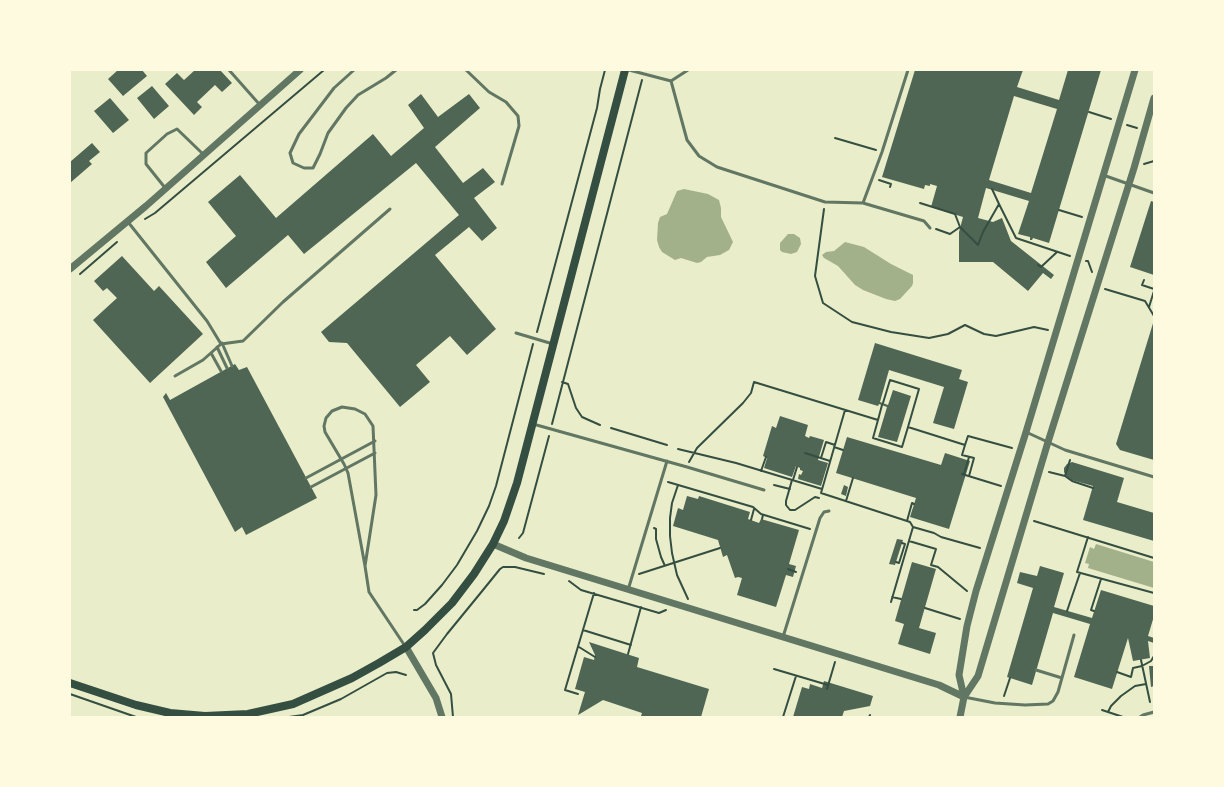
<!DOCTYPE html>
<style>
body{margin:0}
#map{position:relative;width:1224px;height:787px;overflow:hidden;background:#e9edc9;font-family:Barlow,sans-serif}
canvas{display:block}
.frame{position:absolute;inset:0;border:71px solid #fefae0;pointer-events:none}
</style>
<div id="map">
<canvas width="1224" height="787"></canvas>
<div class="frame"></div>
</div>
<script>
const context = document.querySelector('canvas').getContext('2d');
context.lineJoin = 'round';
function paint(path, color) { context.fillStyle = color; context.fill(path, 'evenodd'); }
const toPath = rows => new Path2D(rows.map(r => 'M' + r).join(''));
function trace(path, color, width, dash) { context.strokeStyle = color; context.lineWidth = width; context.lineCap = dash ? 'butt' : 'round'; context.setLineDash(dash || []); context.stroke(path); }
const water = toPath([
 [684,189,708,194,719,200,721,208,721,217,733,242,729,250,720,255,707,257,701,262,697,263,681,258,675,260,662,252,659,247,657,240,658,223,660,217,667,214,677,191],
 [788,234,794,234,800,238,801,244,797,252,791,254,782,252,780,250,780,243],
 [845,242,864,247,891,264,913,275,913,283,912,286,900,299,895,301,886,299,863,290,855,285,838,266,824,258,822,255,826,252,834,251],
 [1096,544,1154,562,1154,588,1088,568,1089,564,1085,563,1090,547,1094,549]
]);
const building = toPath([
 [118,70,142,70,147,76,123,96,108,79],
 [195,70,220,70,232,83,222,92,215,85,197,102,202,107,194,115,165,84,177,73,184,80],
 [915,70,1023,70,1017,87,1059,100,1068,70,1101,70,1049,243,1033,238,1032,240,1030,240,1030,237,1018,234,1029,201,986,188,978,218,993,222,1002,218,1011,241,1054,275,1051,279,1043,273,1028,291,993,262,959,262,959,232,963,217,931,207,937,186,930,184,930,186,925,185,924,189,882,177],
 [1014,96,1057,109,1031,193,989,180],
 [152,86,169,106,154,119,137,98],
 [421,94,438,117,469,94,480,108,435,147,463,183,483,168,495,182,474,198,497,228,482,241,469,227,435,255,496,329,467,355,450,336,416,365,430,382,400,407,347,343,329,342,321,332,459,215,416,163,304,254,288,235,226,288,206,262,236,236,208,202,240,175,276,218,373,134,391,156,424,128,408,105],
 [110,98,129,120,113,133,94,111],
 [92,143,100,152,89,161,92,164,70,183,70,162],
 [1151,201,1154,202,1154,275,1130,267],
 [122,256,154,291,159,286,203,334,150,383,93,320,117,298,107,288,103,291,94,281],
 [1154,320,1154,460,1120,450,1116,444],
 [875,343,962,370,959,379,968,382,954,429,933,423,944,387,889,370,880,402,888,405,893,390,911,396,897,442,878,437,887,407,879,404,878,406,858,400],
 [235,364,239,370,247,367,317,498,246,535,242,527,235,532,163,397,166,393,170,400],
 [780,416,808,425,805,436,809,438,810,436,824,440,818,460,828,463,821,486,798,479,799,474,801,475,803,471,800,470,800,468,796,466,792,477,764,468,767,458,763,456,772,426,776,428],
 [847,437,941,465,945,453,970,461,949,529,910,517,916,498,836,473],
 [1072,462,1124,478,1117,502,1154,513,1154,541,1083,520,1093,486,1068,479,1064,472,1064,468,1067,464],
 [844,485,848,487,846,496,841,494],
 [687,496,698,499,699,496,750,512,748,519,759,523,761,519,799,530,789,564,796,566,793,577,786,575,776,607,737,595,742,578,738,577,735,578,727,555,723,557,718,540,673,526,678,508,683,510],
 [897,539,903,540,895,565,889,564],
 [912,562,936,569,919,628,936,633,930,654,898,644,904,624,895,621],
 [1040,566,1064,573,1054,607,1092,618,1101,590,1154,606,1154,616,1148,636,1154,638,1154,643,1148,641,1150,658,1133,661,1128,638,1112,689,1074,677,1090,624,1053,613,1032,685,1007,677,1033,588,1017,583,1020,572,1037,576],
 [589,642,639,658,637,667,709,689,701,717,644,717,641,716,642,713,603,700,578,715,585,692,575,689,584,657,594,660,595,655],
 [1149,666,1154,666,1154,686,1151,687],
 [824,681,873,696,870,706,844,711,842,717,793,717,802,687,809,689,810,684,822,688]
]);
const path = toPath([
 [1089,112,1111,119],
 [1127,125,1137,128],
 [835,138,876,150],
 [1144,164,1154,161],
 [879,180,891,184,890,187],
 [992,189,999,204],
 [920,203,955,214,960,227,978,245,983,232,999,204,1016,238,1070,256],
 [824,209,815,276,823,303,852,322,891,332,929,338,948,334,965,325,984,334,996,336,1034,327,1048,330],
 [1059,210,1082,217],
 [145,219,155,213,324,70],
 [936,229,950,234,960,227],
 [1086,261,1088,261,1092,272],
 [1038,265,1041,267,1057,252],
 [80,274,117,242],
 [1144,280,1142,285,1154,289],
 [70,283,70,282],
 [1105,289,1145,301,1154,316],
 [1149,307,1154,291],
 [537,332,597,108,600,89,605,70],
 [562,382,568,384,576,408,582,417,600,425],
 [883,403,890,380,919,389,908,427],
 [845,410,821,493,907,521,910,522,913,527,934,533,941,537,980,548],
 [878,420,882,405],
 [552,424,642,80],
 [611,428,667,445],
 [965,445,962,455,974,458,969,476],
 [834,447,843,450],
 [678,449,736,463,822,489],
 [805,453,830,461],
 [821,458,826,442,835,445],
 [1070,460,1065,476,1072,481,1093,488],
 [689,462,697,448,743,403,751,393,754,382,878,420,873,438,902,447,908,427,965,445,968,436,1012,448],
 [761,471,766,457],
 [1049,472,1065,476],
 [962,474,1001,486],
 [964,474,969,457],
 [792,480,786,501,786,505,790,510,795,510,815,497,819,498],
 [793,480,797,467],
 [668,482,753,507,761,514,810,529],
 [678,485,672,503,670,518,670,536,672,553,677,575,688,599],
 [774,485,790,489],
 [846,501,853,478],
 [762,519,763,515],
 [751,520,754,509],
 [907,521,912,503,914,504],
 [1034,521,1154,558],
 [654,528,656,529,656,539,661,557,665,566],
 [1088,537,1077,572,1154,593],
 [519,538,523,533,549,436],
 [909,541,936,549,931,565,938,567,967,591],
 [896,562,899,563,905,544,902,543],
 [788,569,796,572],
 [639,574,720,548],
 [569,581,581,590,659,613,666,610],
 [892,597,901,599],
 [891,602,913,527],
 [925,608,960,619],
 [414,610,417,610,425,604,442,585,457,565,477,531,489,506,496,486,533,344],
 [1067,611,1080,573],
 [1094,611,1091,610,1101,579],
 [583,630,631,645],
 [579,647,595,657],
 [628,654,641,607],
 [1141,660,1150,702],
 [774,669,828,685],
 [1117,672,1131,677,1133,668,1142,666,1151,661,1154,656],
 [827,689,835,662],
 [70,694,136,717],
 [578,694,565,690,594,593],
 [1004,696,1010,678],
 [1102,710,1123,717],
 [1108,712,1111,706,1121,696,1135,686,1146,684],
 [289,717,303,715,341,699,387,673,396,672,406,675],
 [453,717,451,694,436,665,433,653,447,634,483,590,500,569,503,567,515,567,544,574],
 [783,717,796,676],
 [869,717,870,715]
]);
const service = toPath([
 [229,70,260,105],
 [354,70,334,88,299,134,290,153,293,163,304,168,313,168,320,154,328,133,346,108,358,95,386,78,396,70],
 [466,70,489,92,506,102,518,116,519,126,502,184],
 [629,70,671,81,688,70],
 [671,81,687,140,699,156,717,167,825,202,863,203,882,152,908,70],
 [1103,175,1154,193],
 [166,189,146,164,146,153,167,134,177,129,204,155],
 [863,203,924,221,930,228],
 [128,222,207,321,221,344,243,341,283,302,390,209],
 [516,333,553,344],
 [222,343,232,366],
 [217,347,227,368],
 [211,353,221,371],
 [175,376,203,360,221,344],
 [533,424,687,467,764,490],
 [1026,432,1065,450,1154,477],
 [306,478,375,441],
 [311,487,375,453],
 [365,566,376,495,373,426,365,414,355,409,342,407,332,411,326,418,324,426,325,432,344,464,348,473,365,566,369,592,405,646],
 [628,590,667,461],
 [783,637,820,518,824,512,829,511],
 [1036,670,1062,678],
 [964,697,995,703,1025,705,1048,704,1053,701,1058,692,1074,635],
 [1140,717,1143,715,1154,712]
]);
const tertiary = toPath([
 [70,269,146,206,300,70],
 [493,544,526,558,939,685,964,697],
 [406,647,436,698,442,717],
 [964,697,959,675,967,626,976,591,1026,432,1135,70],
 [960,717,964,697,978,676,1048,442,1134,168,1154,98]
]);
const secondary = toPath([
 [70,683,136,705,170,713,205,716,248,714,293,704,352,678,379,663,406,647,425,630,452,603,474,574,493,544,504,521,517,483,625,70]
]);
paint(water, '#a3b18a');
paint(building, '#4f6655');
trace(path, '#344e41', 2);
trace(service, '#617663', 3);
trace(tertiary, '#617663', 7);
trace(secondary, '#344e41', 8);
</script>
